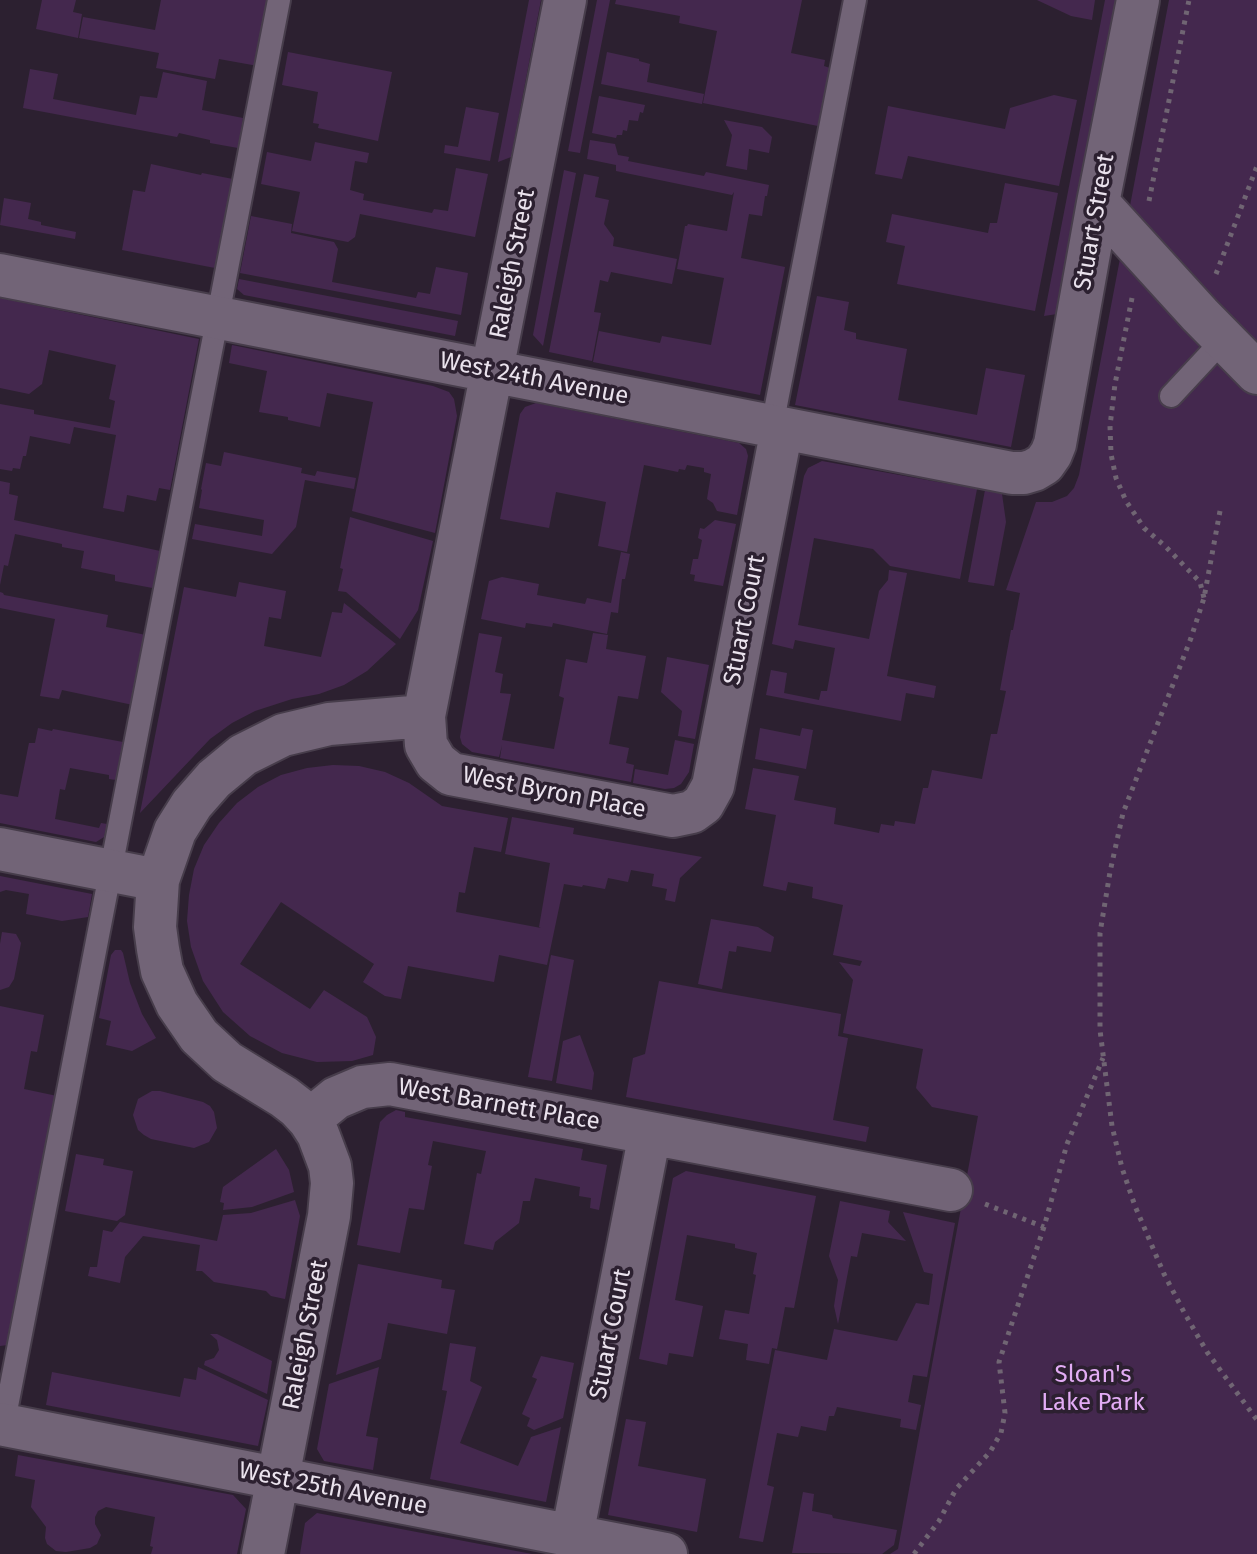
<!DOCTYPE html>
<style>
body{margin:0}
canvas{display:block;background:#2c2030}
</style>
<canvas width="1257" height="1554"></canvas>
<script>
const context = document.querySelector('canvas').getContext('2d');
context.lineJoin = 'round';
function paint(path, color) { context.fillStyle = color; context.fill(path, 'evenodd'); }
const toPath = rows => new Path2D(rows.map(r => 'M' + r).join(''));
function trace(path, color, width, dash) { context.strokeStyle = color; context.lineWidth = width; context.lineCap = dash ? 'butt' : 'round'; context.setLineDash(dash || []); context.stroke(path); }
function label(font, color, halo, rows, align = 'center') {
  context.font = font + ' "Fira Sans",sans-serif'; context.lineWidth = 7; context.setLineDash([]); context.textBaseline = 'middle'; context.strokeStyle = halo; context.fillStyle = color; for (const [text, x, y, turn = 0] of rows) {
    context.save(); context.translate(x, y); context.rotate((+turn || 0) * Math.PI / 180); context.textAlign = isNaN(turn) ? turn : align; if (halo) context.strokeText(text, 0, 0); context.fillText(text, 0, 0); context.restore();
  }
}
const green = toPath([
 [42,0,76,0,73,12,82,14,78,38,36,29],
 [161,0,271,0,258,66,219,59,215,79,156,68,159,53,79,38,83,17,155,30],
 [529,0,541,0,511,157,498,162],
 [597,0,610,0,580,153,568,151],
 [616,0,802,0,791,53,825,60,824,66,830,68,818,126,703,103,717,31,679,23,680,16,615,4],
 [1037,0,1095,0,1092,20,1071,16],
 [1105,0,1118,0,1057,314,1044,316],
 [1169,0,1257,0,1257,1554,890,1554,898,1549,978,1116,932,1107,916,1088,923,1049,843,1033,853,980,839,962,860,966,862,961,833,955,843,905,812,898,813,887,788,882,786,891,763,886,776,815,745,809,753,768,799,776,794,800,836,808,834,824,879,833,881,824,894,826,895,821,915,824,923,788,928,788,932,770,982,779,991,734,997,734,1006,691,1000,690,1011,630,1013,630,1020,593,1006,590,1036,502,1052,502,1067,496,1074,488,1079,475],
 [288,52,392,72,378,141,318,128,319,124,313,123,318,92,282,85],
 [607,52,639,59,639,61,650,64,647,82,704,94,702,104,601,84],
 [30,69,58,74,53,99,136,115,140,96,157,98,163,72,207,81,202,110,243,118,238,148,210,143,210,140,179,133,177,137,23,108],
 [1054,95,1077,100,1059,186,908,156,902,179,875,174,888,106,1005,129,1010,108],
 [599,96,645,105,643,113,640,112,638,121,629,120,627,131,623,130,622,135,617,135,616,138,592,133],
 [466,107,499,113,490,161,444,153,445,145,458,147],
 [724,120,762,127,772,137,769,153,749,149,747,170,726,166,732,135],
 [590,140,615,144,618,155,629,157,628,161,704,176,706,172,769,185,767,196,765,196,762,216,749,214,741,258,785,267,760,395,593,362,599,331,660,343,662,336,711,345,724,278,677,269,685,226,687,226,688,224,727,231,734,192,732,195,616,171,616,165,587,159],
 [315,142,369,153,367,163,355,161,350,190,364,194,363,200,432,213,434,209,448,211,456,168,488,174,475,237,360,214,355,237,348,242,292,231,300,192,261,184,267,152,311,161],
 [151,164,201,175,202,173,233,179,215,268,122,250,133,190,145,192],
 [564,170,576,173,543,346,533,335],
 [584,174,599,177,595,197,609,200,604,224,614,238,613,246,677,259,672,284,611,272,608,282,600,280,594,312,601,313,592,361,549,352],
 [1005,183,1058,193,1035,311,897,284,905,246,886,242,892,214,988,233,990,223,997,223],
 [4,198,31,203,28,219,41,222,41,225,76,232,75,239,0,225],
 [251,216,292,224,291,233,334,242,338,249,332,282,416,298,418,292,430,294,436,267,468,273,461,315,240,273],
 [239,279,458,321,455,336,244,295,237,289],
 [817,296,849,302,844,330,856,333,856,339,907,349,898,400,977,415,986,368,1025,375,1011,447,795,405],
 [0,298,199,339,170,490,159,488,156,501,127,495,124,512,103,508,116,435,74,427,70,444,30,436,26,456,23,456,20,469,13,468,12,471,0,469,0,404,34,410,34,414,110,428,115,401,109,399,116,365,49,350,42,384,29,394,0,388],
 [232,345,433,386,449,392,454,399,457,416,435,533,352,511,373,402,327,393,320,427,288,420,288,417,259,412,267,371,229,363],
 [536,403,739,443,746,449,748,456,737,515,717,511,713,503,707,499,711,474,704,472,704,468,687,465,685,470,679,469,678,472,644,465,627,552,598,546,606,502,556,492,549,528,500,519,520,414,525,407],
 [224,452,302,468,301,473,315,476,317,471,356,478,354,489,305,480,296,527,272,554,192,539,195,524,262,536,264,520,199,508,202,490,201,489,206,463,221,466],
 [822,461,977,489,960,579,890,566,873,549,814,538,798,625,869,639,879,591,888,580,889,570,907,573,887,676,936,686,934,698,906,693,901,721,766,695,771,670,787,673,784,693,819,700,821,691,827,691,835,648,795,640,793,649,772,644,804,476,808,468],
 [0,481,10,483,9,494,18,496,14,520,165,552,158,589,115,581,115,575,81,568,84,551,62,547,62,544,15,534,8,566,4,565,0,585],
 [985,490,1002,494,1006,522,994,586,968,582],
 [350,517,433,541,418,610,400,639,346,592,338,591,343,569,340,568],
 [715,520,736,524,723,586,694,581,695,575,690,574,693,559,698,559,702,540,698,538,700,528,704,529],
 [621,552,630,554,625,579,622,579,618,613,611,612,607,634,553,623,552,627,526,623,525,628,481,619,489,581,502,577,539,584,537,595,585,604,587,598,611,603],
 [239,582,286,591,281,619,269,617,264,646,321,657,332,612,342,613,344,603,396,644,367,671,344,685,319,694,292,699,255,711,232,723,210,739,140,813,184,587,236,597],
 [0,592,3,593,4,595,108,615,106,627,146,635,133,705,62,690,59,699,40,696,55,619,0,608],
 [479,633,502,637,495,672,503,674,500,693,511,694,502,740,554,749,564,698,559,696,566,659,587,663,593,633,608,635,606,649,646,656,638,699,618,696,609,744,629,748,626,763,634,765,631,782,500,758,502,745,499,757,472,752,462,744,460,737],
 [667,657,709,665,695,739,678,736,682,711,661,692],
 [38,728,52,731,53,729,123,742,116,780,109,779,109,775,70,768,65,790,60,789,55,819,99,828,101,823,107,824,104,837,96,842,0,823,0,794,18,797,29,743,35,743],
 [760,728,800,736,802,728,813,730,806,769,755,759],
 [675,740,694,744,689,772,681,784,674,788,665,789,633,783,635,769,668,775],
 [333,765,359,766,385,772,409,783,442,806,508,818,501,852,474,847,465,893,459,892,456,912,541,928,539,927,550,863,505,854,512,817,574,828,573,834,702,857,680,878,675,902,665,900,667,889,652,886,654,874,631,870,628,882,608,878,605,889,583,885,582,887,564,884,547,965,499,955,494,982,408,966,401,999,385,996,363,982,374,964,281,902,240,964,310,1009,324,990,367,1017,376,1037,373,1055,352,1061,317,1062,282,1053,250,1036,223,1012,203,981,191,947,187,921,189,895,194,869,204,845,219,823,237,803,258,787,281,775,307,768],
 [0,876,92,894,88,917,62,921,26,914,29,894,6,890,0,892],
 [711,919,758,927,774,937,771,952,737,946,736,952,729,951,722,989,698,984],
 [2,932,16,934,21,943,14,979,9,987,0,990,0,944],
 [115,950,121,950,123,953,130,983,142,1014,156,1038,132,1051,106,1045,111,1021,99,1018,111,955],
 [551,955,574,960,552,1081,528,1077],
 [659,981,841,1014,838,1036,848,1038,833,1120,869,1127,866,1142,626,1097,633,1058,645,1054],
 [0,1006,44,1015,37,1052,31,1051,24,1089,57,1096,8,1345,0,1346],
 [580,1035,594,1073,592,1090,556,1083,563,1041],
 [152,1091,160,1091,203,1102,210,1106,214,1112,217,1128,209,1142,194,1148,151,1139,144,1135,138,1130,133,1115,138,1099],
 [396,1110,405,1112,405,1117,583,1149,581,1160,607,1165,599,1210,590,1208,591,1198,579,1196,580,1187,535,1178,530,1201,523,1201,519,1223,495,1242,493,1250,464,1244,477,1173,481,1174,486,1151,433,1141,428,1165,432,1166,424,1210,409,1208,400,1253,357,1245,380,1122,387,1115],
 [276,1149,289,1170,294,1192,252,1207,223,1210,224,1203,220,1202,223,1187],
 [76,1154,104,1159,103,1165,133,1171,125,1215,117,1221,65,1211],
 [686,1171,816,1196,794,1308,785,1307,777,1349,772,1348,769,1364,746,1360,748,1344,719,1339,725,1310,749,1314,756,1275,753,1274,757,1253,735,1248,735,1244,687,1235,675,1300,703,1306,693,1357,669,1353,667,1365,639,1359,673,1178],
 [295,1200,300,1216,285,1299,271,1296,266,1291,214,1282,202,1271,196,1271,200,1245,143,1236,125,1257,120,1283,88,1276,90,1267,97,1267,103,1230,112,1232,120,1222,217,1241,223,1215,251,1213],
 [840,1201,890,1211,888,1222,906,1241,862,1233,857,1257,851,1256,838,1324,834,1306,838,1280,829,1256],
 [903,1212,955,1223,927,1377,913,1375,908,1402,921,1405,916,1430,900,1427,901,1419,837,1407,834,1416,829,1416,826,1431,801,1426,798,1437,777,1433,767,1485,774,1487,763,1542,739,1538,775,1350,827,1360,834,1329,897,1341,916,1303,929,1305,933,1274,924,1272],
 [358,1264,442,1280,441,1288,455,1290,447,1334,388,1323,381,1359,336,1375],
 [210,1334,217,1334,272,1361,267,1394,204,1365,205,1361,214,1358,219,1350,217,1340],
 [450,1343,476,1347,470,1381,482,1387,460,1443,518,1466,531,1437,561,1427,546,1502,430,1479,447,1391,442,1390],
 [541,1356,574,1363,563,1418,534,1430,527,1426,530,1418,522,1414,537,1379,532,1377],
 [198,1367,268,1400,258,1446,46,1405,52,1372,180,1397,184,1378,196,1380],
 [379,1367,366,1436,378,1438,373,1470,324,1461,317,1449,329,1384],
 [626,1419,646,1422,638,1466,706,1479,697,1532,608,1515],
 [18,1455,233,1495,246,1509,237,1554,151,1554,153,1547,150,1546,155,1517,106,1507,98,1511,95,1517,95,1524,101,1535,97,1544,90,1548,66,1552,56,1551,47,1544,45,1538,46,1527,31,1507,35,1480,15,1476],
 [803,1492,814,1494,812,1511,832,1515,833,1518,897,1530,894,1545,882,1554,792,1553],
 [317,1513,532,1554,300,1554,305,1523]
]);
const path = toPath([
 [1149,201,1189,0],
 [1216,274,1257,166],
 [1132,298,1115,384,1110,426,1111,454,1116,478,1126,501,1144,528,1165,546,1200,582,1204,598],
 [1220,511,1204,598,1191,638,1123,813,1110,872,1100,933,1100,1030,1112,1126,1122,1168,1135,1206,1164,1274,1185,1314,1207,1352,1257,1420],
 [985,1204,1044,1227],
 [914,1554,939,1521,956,1489,990,1452,1001,1433,1005,1413,999,1362,1044,1227,1067,1144,1103,1058]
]);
const lane = toPath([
 [1171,396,1224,339],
 [772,426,855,0],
 [2,1432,279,0]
]);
const street = toPath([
 [565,0,424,716,426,745,436,762,451,774,673,816,692,812,703,804,713,786,782,428],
 [1098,203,1200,315,1257,373],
 [0,275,1012,473,1024,473,1034,470,1044,464,1051,454,1055,444,1098,203,1138,0],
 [0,849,158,880],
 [309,1120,336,1098,362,1087,390,1084,951,1190],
 [0,1424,666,1554],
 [572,1536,650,1133],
 [263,1554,329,1216,332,1183,330,1166,318,1134,309,1120,297,1107,284,1097,227,1062,199,1036,177,1004,162,971,158,949,155,927,158,880,175,831,192,804,214,779,243,755,283,735,329,724,424,716]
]);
const streetNames = [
 ["Stuart Street",1095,222,-80],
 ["Raleigh Street",513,264,-79],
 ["West 24th Avenue",534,379,11],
 ["Stuart Court",745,620,-79],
 ["West Byron Place",554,793,11],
 ["West Barnett Place",499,1105,10],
 ["Stuart Court",611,1334,-79],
 ["Raleigh Street",306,1335,-79],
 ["West 25th Avenue",333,1489,11]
];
const parkNames = [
 ["Sloan's",1093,1375],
 ["Lake Park",1093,1403]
];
paint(green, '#44284e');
trace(lane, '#473d4b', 26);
trace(street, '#473d4b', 46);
trace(path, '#706573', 5, [4, 6]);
trace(lane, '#726477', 22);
trace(street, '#726477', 42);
label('24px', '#eae2ed', '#2c2030', streetNames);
label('24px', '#e2acf4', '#2c2030', parkNames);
</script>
